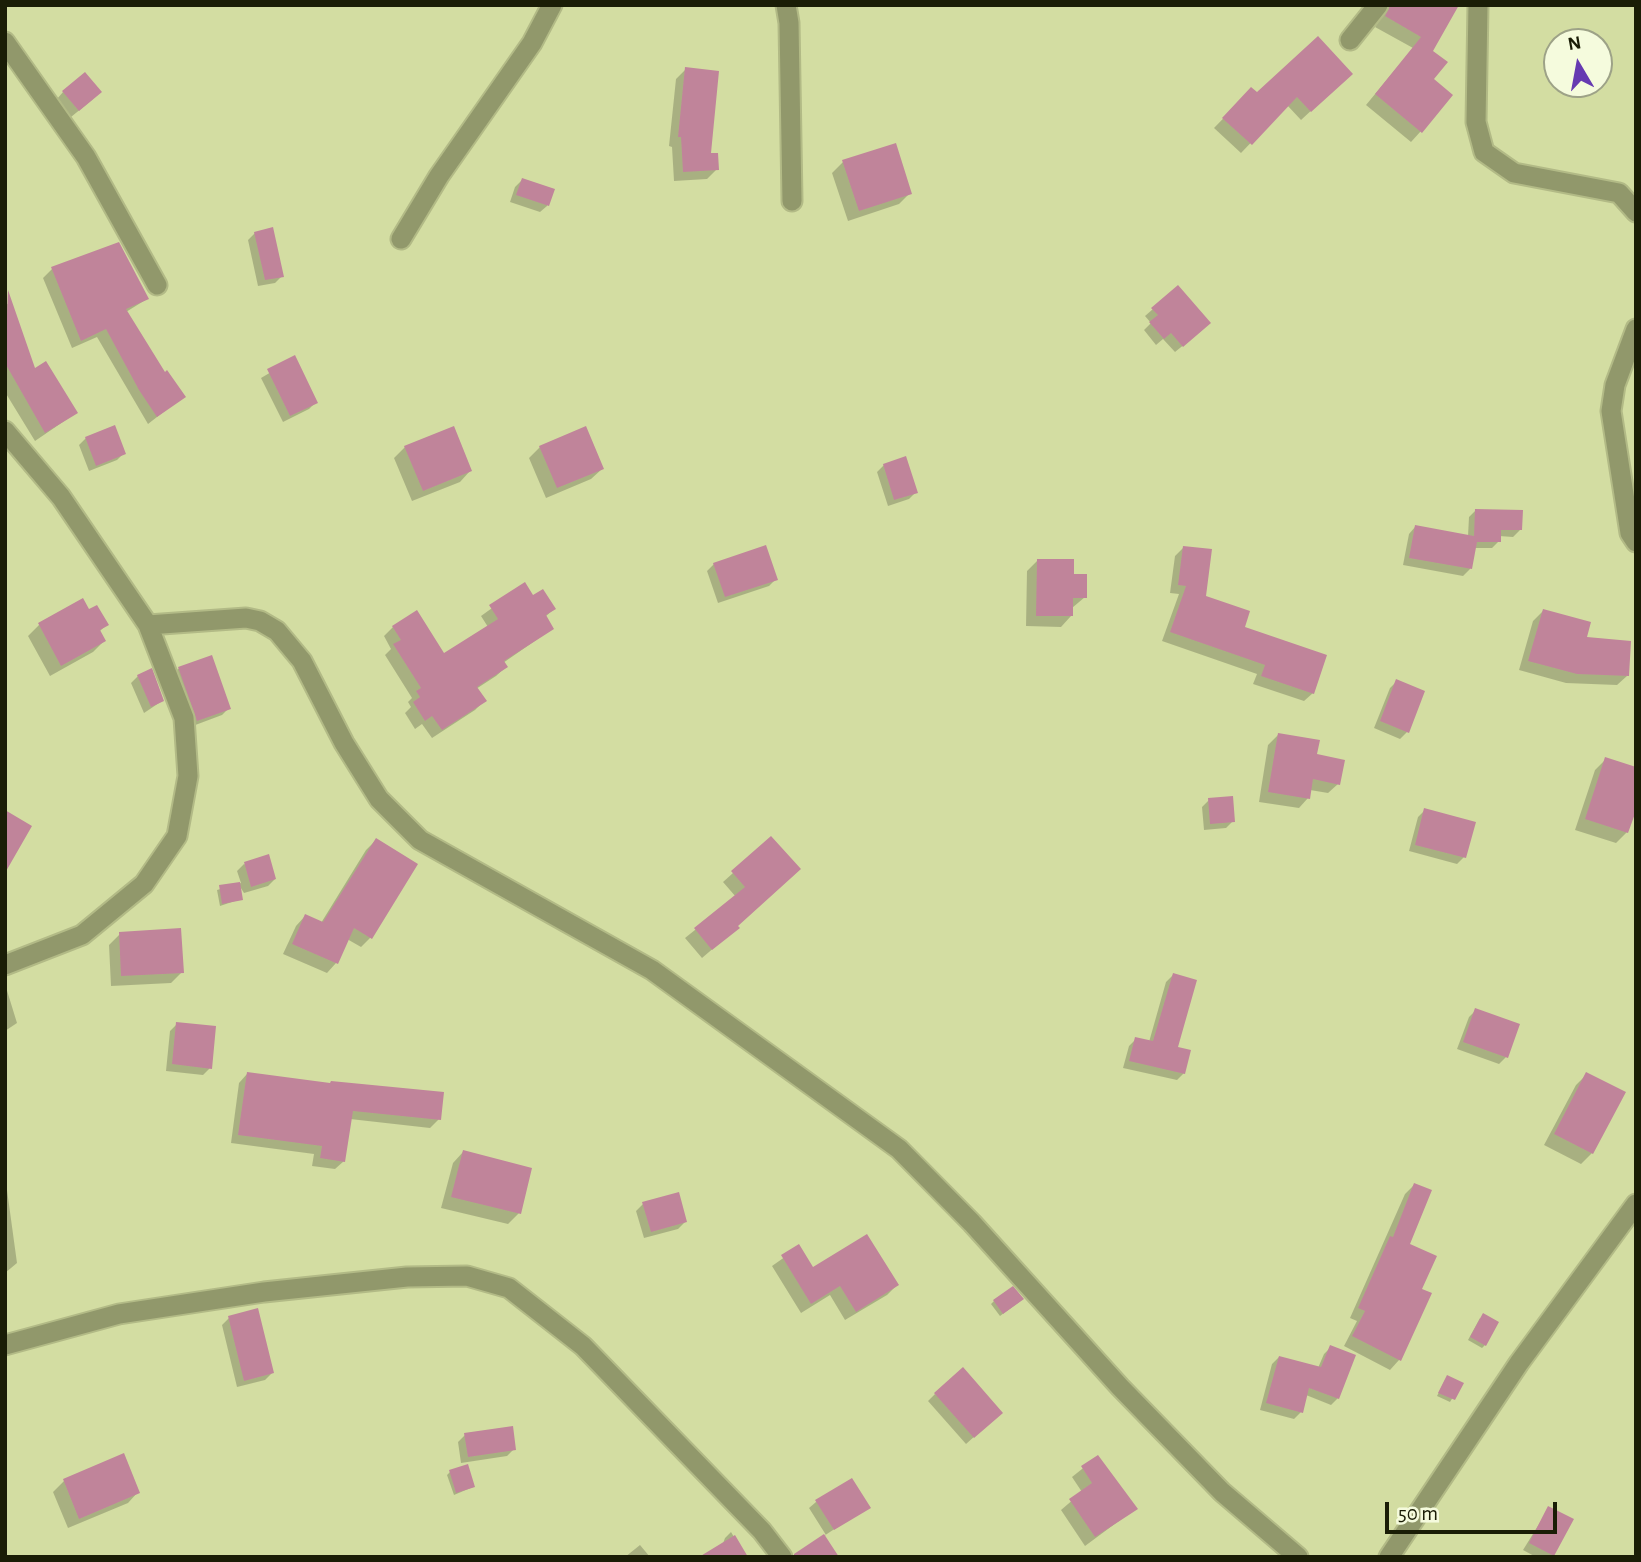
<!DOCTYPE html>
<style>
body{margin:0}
#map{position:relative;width:1641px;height:1562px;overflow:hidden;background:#d3dda2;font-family:"Alegreya Sans",sans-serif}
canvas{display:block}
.frame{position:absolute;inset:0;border:7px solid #1a1d06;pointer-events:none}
.north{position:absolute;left:1543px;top:28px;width:70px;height:70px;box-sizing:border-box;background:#f5fbdd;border:2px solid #9da287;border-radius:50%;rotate:350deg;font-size:19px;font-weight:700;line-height:28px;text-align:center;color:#1a1d06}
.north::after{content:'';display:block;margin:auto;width:24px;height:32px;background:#663ab1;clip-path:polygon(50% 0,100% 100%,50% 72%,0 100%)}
.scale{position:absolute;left:1385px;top:1502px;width:172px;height:32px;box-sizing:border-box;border:4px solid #1a1d06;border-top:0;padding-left:9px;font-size:21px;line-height:24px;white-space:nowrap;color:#1a1d06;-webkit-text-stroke:5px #f5fbdd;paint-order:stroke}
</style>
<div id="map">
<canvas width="1641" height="1562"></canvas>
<div class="frame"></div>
<div class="north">N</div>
<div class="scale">50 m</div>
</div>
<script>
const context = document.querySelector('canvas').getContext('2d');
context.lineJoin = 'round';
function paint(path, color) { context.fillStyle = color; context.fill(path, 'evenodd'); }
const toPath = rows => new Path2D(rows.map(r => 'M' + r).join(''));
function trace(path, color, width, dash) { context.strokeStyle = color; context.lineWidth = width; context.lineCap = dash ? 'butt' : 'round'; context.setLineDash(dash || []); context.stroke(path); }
const shadow = toPath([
 [1375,5,1444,5,1431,51,1432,79,1421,131,1411,142,1366,105,1413,48,1375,27,1381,18],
 [686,69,709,155,717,169,707,179,674,181,672,147,669,146,676,79],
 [1341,83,1301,120,1287,105,1241,153,1214,128,1251,90,1257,95],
 [63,92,93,99,71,117,57,99],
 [843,162,910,193,899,204,848,221,832,173],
 [522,180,552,190,547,206,540,212,510,202,515,187],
 [255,233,282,276,275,283,258,286,248,240],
 [119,245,147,299,126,312,164,375,184,396,148,424,97,337,72,348,43,278,52,269],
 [1178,287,1202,330,1175,352,1163,339,1156,345,1144,330,1151,323,1145,316],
 [10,303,35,370,76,413,35,441,5,392,5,305],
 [295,358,316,402,309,409,283,422,261,378],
 [86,438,124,453,117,460,89,471,79,445],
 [405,447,470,471,460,482,412,501,394,458],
 [540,447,602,469,591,479,546,498,529,458],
 [884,465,916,492,909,499,888,506,877,472],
 [1476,510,1520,530,1513,537,1499,536,1499,541,1492,548,1474,548,1470,569,1463,576,1403,565,1409,534,1415,527,1468,536,1469,517],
 [1184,547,1204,597,1313,693,1304,701,1253,684,1257,674,1162,641,1179,594,1170,593,1175,556],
 [1038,560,1072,576,1085,597,1072,608,1071,616,1061,627,1026,626,1027,571],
 [714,564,776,579,769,586,718,603,707,571],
 [524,585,532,597,554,609,545,617,552,629,503,663,506,667,496,676,476,689,484,701,475,710,432,738,422,724,415,729,405,713,411,707,408,702,412,698,385,655,391,649,384,636,393,627,443,656,488,627,481,616],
 [82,601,88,612,106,625,99,632,104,641,93,652,50,676,28,636,39,625],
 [1543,611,1585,639,1627,676,1617,685,1566,683,1519,670,1533,621],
 [211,657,229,708,222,715,190,727,172,676,178,669],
 [138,676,162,701,144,713,131,683],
 [1397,681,1407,732,1400,739,1374,728,1390,688],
 [1278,735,1338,784,1328,793,1310,790,1308,798,1299,808,1259,802,1268,745],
 [1606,759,1627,832,1616,843,1575,830,1595,770],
 [1209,800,1233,821,1226,828,1204,830,1202,807],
 [1425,810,1464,857,1457,864,1409,851,1418,817],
 [771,839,737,928,702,958,685,938,736,897,723,882],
 [376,840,370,938,361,947,347,939,336,963,327,973,283,954,296,926,305,916,321,923,366,850],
 [244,864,275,879,268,886,244,893,239,885,241,899,220,906,217,890,241,883,237,871],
 [120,934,182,972,171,983,111,986,109,945],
 [1173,975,1176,1048,1184,1073,1177,1080,1123,1068,1129,1046,1136,1039,1149,1042,1166,982],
 [5,984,17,1023,5,1031],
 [1476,1010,1506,1057,1499,1064,1457,1049,1469,1017],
 [177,1024,210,1068,203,1075,166,1071,170,1031],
 [247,1074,439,1119,430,1128,350,1119,344,1161,335,1169,312,1166,314,1154,231,1143,239,1083],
 [1587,1074,1592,1153,1581,1164,1544,1145,1576,1085],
 [463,1152,519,1213,508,1224,441,1208,453,1163],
 [1414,1185,1408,1245,1420,1290,1429,1294,1399,1360,1390,1370,1344,1346,1357,1321,1350,1318,1405,1194],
 [7,1190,17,1263,5,1273,5,1191],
 [643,1204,685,1222,678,1229,644,1238,636,1211],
 [799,1247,813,1269,897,1285,887,1295,845,1320,830,1295,801,1313,772,1266],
 [994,1301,1019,1302,1000,1316,991,1304],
 [229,1318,272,1373,265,1380,237,1387,222,1325],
 [1480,1318,1485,1345,1482,1348,1468,1340],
 [1331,1347,1338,1398,1331,1405,1306,1395,1301,1412,1294,1419,1260,1410,1272,1364,1279,1357,1318,1368,1324,1354],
 [1445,1380,1461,1384,1450,1402,1437,1396],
 [935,1394,994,1419,966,1444,928,1401],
 [465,1435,514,1449,507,1456,461,1463,458,1442],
 [123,1456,138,1492,128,1503,68,1528,53,1492,64,1481],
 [1097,1457,1135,1509,1085,1546,1061,1510,1082,1492,1072,1477],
 [450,1472,473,1487,454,1495,447,1475],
 [816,1502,868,1507,798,1553,826,1535,809,1508],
 [1549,1508,1553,1555,1536,1557,1523,1550],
 [731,1532,746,1557,718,1557,725,1538],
 [640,1545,650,1557,625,1557]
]);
const building = toPath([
 [1390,5,1459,5,1433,51,1448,62,1434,79,1453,95,1422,133,1375,94,1421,37,1385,16],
 [1318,36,1353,74,1311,112,1297,97,1252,145,1222,118,1251,87,1257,92],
 [685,67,719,71,711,153,718,153,719,170,683,172,681,137,678,137],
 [85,72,102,92,79,111,62,91],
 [896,143,912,194,859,211,842,160],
 [522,178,555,189,549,206,516,195],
 [273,227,284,277,265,280,254,232],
 [119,242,149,299,126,309,165,372,167,370,186,397,157,417,139,390,106,329,81,341,51,267],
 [1178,285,1211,323,1183,347,1171,333,1164,339,1149,322,1158,315,1151,308],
 [8,290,35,368,46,361,78,413,45,433,5,363],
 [295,355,318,403,290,416,267,369],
 [115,425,126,454,96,466,85,437],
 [454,426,472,471,423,491,404,446],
 [586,426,604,469,557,488,539,446],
 [906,456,918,493,894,500,883,464],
 [1475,509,1523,510,1522,530,1501,530,1501,542,1477,542,1472,569,1409,558,1415,525,1474,536],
 [766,545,778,580,725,597,713,563],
 [1183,546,1212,549,1206,596,1250,611,1245,627,1327,655,1314,694,1261,676,1265,665,1170,632,1186,586,1178,585],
 [1037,559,1074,559,1074,574,1087,574,1087,598,1073,598,1073,616,1036,616],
 [525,582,533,595,543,589,556,609,546,615,554,629,504,661,508,667,477,687,487,701,442,730,432,716,425,721,413,702,420,697,416,691,421,688,393,644,401,640,392,626,417,610,444,653,498,619,489,605],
 [83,598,89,609,97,605,109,625,100,630,106,641,61,666,38,623],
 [1543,609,1591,622,1587,637,1631,641,1629,676,1577,674,1528,661],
 [212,655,231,709,197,721,178,667],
 [152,668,164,701,151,707,137,675],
 [1396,679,1425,691,1409,733,1380,721],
 [1278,733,1320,740,1317,754,1345,760,1340,785,1313,779,1310,799,1268,792],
 [1605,757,1636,767,1636,811,1628,833,1585,819],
 [1233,796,1235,822,1210,824,1208,798],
 [1424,808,1476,822,1466,858,1415,845],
 [5,810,32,826,5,873],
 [771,836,801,869,738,926,740,928,712,950,694,928,745,887,731,871],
 [376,838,418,864,372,939,354,928,338,964,292,944,305,914,323,922],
 [269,854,276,879,251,887,244,862],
 [240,882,243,900,222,904,219,885],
 [181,928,184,973,121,976,119,932],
 [1173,973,1197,980,1178,1047,1191,1050,1185,1074,1129,1061,1135,1037,1153,1041],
 [1475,1008,1520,1024,1508,1058,1463,1042],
 [176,1022,216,1026,212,1069,172,1064],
 [247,1072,330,1083,331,1081,444,1092,441,1120,353,1111,345,1162,320,1158,322,1146,238,1135],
 [1586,1072,1626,1092,1593,1154,1554,1134],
 [463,1150,532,1168,521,1214,451,1197],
 [1414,1183,1432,1190,1410,1244,1437,1256,1422,1289,1432,1293,1401,1361,1352,1336,1365,1311,1358,1308,1390,1236,1393,1237],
 [679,1192,687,1222,651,1232,642,1202],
 [867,1234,899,1285,856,1312,840,1286,811,1304,781,1255,799,1244,813,1267],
 [1013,1286,1024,1299,1003,1314,993,1300],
 [258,1308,274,1373,244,1381,228,1316],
 [1483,1313,1499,1322,1486,1346,1470,1337],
 [1330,1345,1356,1355,1339,1399,1309,1388,1303,1413,1266,1403,1279,1356,1321,1367],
 [963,1367,1003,1413,974,1438,934,1393],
 [1447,1375,1464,1383,1455,1400,1438,1393],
 [513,1426,516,1450,468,1457,464,1433],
 [124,1453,140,1493,79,1519,63,1479],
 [1098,1455,1138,1509,1095,1537,1069,1499,1092,1483,1081,1466],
 [468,1464,475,1487,456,1493,449,1470],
 [852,1478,871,1508,834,1530,815,1500],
 [1548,1506,1574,1519,1554,1556,1529,1543],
 [824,1534,839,1557,794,1557,794,1554],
 [735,1535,748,1557,699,1557]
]);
const minor = toPath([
 [786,5,789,23,792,201],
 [1478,5,1476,122,1484,152,1514,173,1619,193,1636,212],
 [1350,40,1378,5],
 [5,42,86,157,157,285],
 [401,239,439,176,532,43,552,5],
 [1636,329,1615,385,1611,411,1630,533,1636,542],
 [5,431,61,497,148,625,184,718,188,776,177,836,144,884,82,935,5,965],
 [148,625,246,618,260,621,277,631,302,661,344,743,379,799,420,840,652,970,899,1149,972,1223,1120,1387,1222,1492,1298,1557],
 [5,1345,119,1314,264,1292,407,1277,467,1276,509,1288,583,1346,762,1531,782,1557],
 [1389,1557,1519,1363,1636,1204]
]);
paint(shadow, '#0003');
paint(building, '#c0849a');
trace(minor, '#b2ba86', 23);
trace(minor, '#91986b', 19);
</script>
